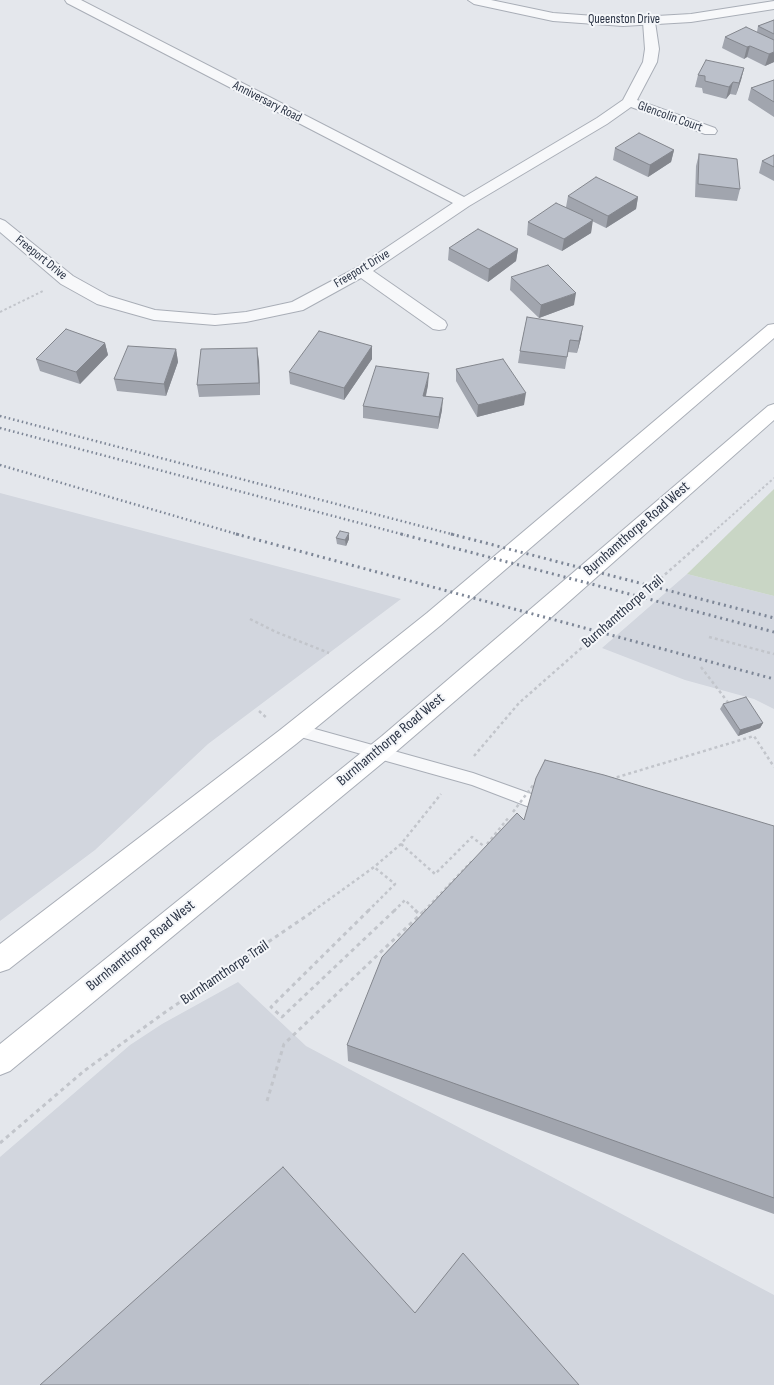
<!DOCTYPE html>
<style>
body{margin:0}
canvas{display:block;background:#e4e7ec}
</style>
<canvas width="774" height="1385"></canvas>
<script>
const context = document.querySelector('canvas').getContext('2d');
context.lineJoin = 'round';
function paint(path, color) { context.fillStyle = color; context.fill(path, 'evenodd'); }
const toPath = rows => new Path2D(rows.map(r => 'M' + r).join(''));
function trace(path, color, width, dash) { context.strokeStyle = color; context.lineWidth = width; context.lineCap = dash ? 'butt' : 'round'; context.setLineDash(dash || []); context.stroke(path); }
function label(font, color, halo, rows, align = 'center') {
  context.font = font + ' "Sofia Sans Condensed",sans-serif'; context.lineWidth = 4; context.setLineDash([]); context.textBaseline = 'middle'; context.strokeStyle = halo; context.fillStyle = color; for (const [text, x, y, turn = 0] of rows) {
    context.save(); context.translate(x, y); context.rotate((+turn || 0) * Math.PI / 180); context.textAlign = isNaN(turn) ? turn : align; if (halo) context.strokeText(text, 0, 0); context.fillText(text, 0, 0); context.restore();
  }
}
const built = toPath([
 [0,493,401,599,208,744,95,850,0,921],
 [687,574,774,596,774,709,754,699,685,680,602,648],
 [238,982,306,1046,774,1295,774,1385,0,1385,0,1157,130,1045,162,1024]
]);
const green = toPath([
 [774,489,774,596,687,574]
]);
const pathFar2 = toPath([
 [0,312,43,291],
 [710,535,774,478]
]);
const pathFar1 = toPath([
 [250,619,276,632,329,653],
 [709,637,774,654],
 [701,667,730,705],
 [259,711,268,719],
 [474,756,519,703,711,534],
 [611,779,754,736,774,767],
 [401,844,435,874,472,837,485,847],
 [487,844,509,817],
 [313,911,374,867,401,844,441,794],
 [368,911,395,884,374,867],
 [394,911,405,900,416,911],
 [424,911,473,860]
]);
const path = toPath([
 [369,910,271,1007,282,1017,395,910],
 [415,910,420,915],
 [267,1101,284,1044,425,910],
 [0,1143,84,1071,164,1013,315,910]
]);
const service = toPath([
 [297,724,473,773,537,796,539,801,537,806,532,808,472,785,297,736,292,734,290,730,292,726,297,724]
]);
const minor = toPath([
 [65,0,81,0,464,197,597,118,623,100,643,62,645,49,643,22,644,19,654,19,655,22,659,49,657,62,637,100,715,128,717,131,715,134,705,134,631,107,607,124,469,206,373,271,445,321,447,325,445,329,439,330,433,329,361,278,303,310,246,322,215,325,154,320,97,304,61,284,0,232,0,219,5,221,73,276,109,296,155,310,215,315,246,312,292,302,356,268,453,203,67,3,65,0]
]);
const tertiary = toPath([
 [468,0,491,0,553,13,623,18,691,14,774,1,774,9,691,22,623,26,553,21,474,4,468,0]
]);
const secondary = toPath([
 [774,324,774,338,441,625,296,744,9,969,0,972,0,944,280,730,427,613,768,325,774,324],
 [774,404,774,420,520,645,398,750,10,1071,0,1075,0,1044,382,736,768,406,774,404]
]);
const railFar1 = toPath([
 [0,416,455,535],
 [0,428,405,535],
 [0,465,240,535]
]);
const rail = toPath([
 [236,534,774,679],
 [401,534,774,632],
 [451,534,774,618]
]);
const pathBridge = toPath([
 [513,812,534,784]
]);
const wall = toPath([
 [774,20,774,62,765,66,747,57,744,59,722,48,725,37,757,32,758,26],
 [744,68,741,80,736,95,730,94,726,99,703,93,702,88,695,87,698,75],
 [774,80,774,117,748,100,751,88],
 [615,148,674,150,671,162,648,177,613,160],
 [699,154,740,189,737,201,695,197,696,166],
 [774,155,774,181,759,173,762,161],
 [568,196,638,197,636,209,606,228,592,221,591,233,562,251,527,235,528,222,566,207],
 [449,248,518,249,516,261,488,282,448,260],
 [511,277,574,305,539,318,510,290],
 [527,317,581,338,577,353,568,352,565,369,518,363,520,351],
 [105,343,108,355,80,384,40,371,36,359],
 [372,346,372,359,344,400,290,384,289,372],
 [176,349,178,362,166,396,117,391,114,379],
 [259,361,260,395,199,397,197,385],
 [456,369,524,405,477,417,456,381],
 [428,385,426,396,442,410,438,429,363,418,363,406],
 [336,538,349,539,346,546,337,544],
 [723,704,763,723,760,728,738,736,720,709],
 [524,820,774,826,774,1214,348,1061,347,1045]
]);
const shadedWall = toPath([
 [750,46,747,57,744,59,747,47],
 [774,52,774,62,765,66,769,54],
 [744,68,741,80,736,95,739,83],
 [733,82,730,94,726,99,729,87],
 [674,150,671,162,648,177,650,165],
 [638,197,636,209,606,228,608,216],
 [593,220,591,233,562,251,564,239],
 [518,249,516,261,488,282,489,269],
 [576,293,574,305,539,318,541,305],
 [583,326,581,338,577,353,579,341],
 [105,343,108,355,80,384,76,372],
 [372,346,372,359,344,400,344,388],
 [257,348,259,361,260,395,259,383],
 [176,349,178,362,166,396,164,384],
 [429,373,428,385,423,408,423,396],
 [526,393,524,405,477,417,478,405],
 [443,398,442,410,438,429,439,417],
 [349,533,349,539,346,546,345,540],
 [763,723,760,728,738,736,740,730]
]);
const building = toPath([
 [774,20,774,34,758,26,774,20],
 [746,27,774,40,774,52,769,54,750,46,747,47,725,37,746,27],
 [706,60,744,68,739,83,733,82,729,87,705,81,705,76,698,75,706,60],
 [774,80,774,102,751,88,774,80],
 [639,133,674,150,650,165,615,148,639,133],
 [699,154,737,159,740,189,698,184,699,154],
 [774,155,774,167,762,161,774,155],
 [596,177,638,197,608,216,568,196,596,177],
 [556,203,593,220,564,239,528,222,556,203],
 [478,229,518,249,489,269,449,248,478,229],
 [548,265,576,293,541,305,511,277,548,265],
 [527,317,583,326,579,341,570,340,567,357,520,351,527,317],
 [66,329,105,343,76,372,36,359,66,329],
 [319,331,372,346,344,388,289,372,319,331],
 [128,346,176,349,164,384,114,379,128,346],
 [257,348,259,383,197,385,201,349,257,348],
 [503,359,526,393,478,405,456,369,503,359],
 [376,366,429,373,423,396,443,398,439,417,363,406,376,366],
 [340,531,349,533,345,540,336,538,340,531],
 [746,697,763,723,740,730,723,704,746,697],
 [545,760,604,775,774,826,774,1198,347,1045,382,957,517,813,524,820,536,778,545,760],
 [283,1167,415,1313,463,1253,579,1385,40,1385,283,1167]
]);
const farStreetnames = [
 ["Queenston Drive",624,20],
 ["Anniversary Road",267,102,27],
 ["Glencolin Court",670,117,20],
 ["Freeport Drive",41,258,39],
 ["Freeport Drive",362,269,-31]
];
const streetNames = [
 ["Burnhamthorpe Road West",637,529,-41],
 ["Burnhamthorpe Trail",623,612,-41],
 ["Burnhamthorpe Road West",391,740,-40],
 ["Burnhamthorpe Road West",141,946,-39],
 ["Burnhamthorpe Trail",225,973,-34]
];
paint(built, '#d2d6de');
paint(green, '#c9d6c5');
trace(service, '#a9aeb7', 2);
trace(minor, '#a9aeb7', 2);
trace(tertiary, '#a9aeb7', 2);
trace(secondary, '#a9aeb7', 2);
trace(pathFar2, '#c2c5cb', 2, [2.5, 2.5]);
trace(pathFar1, '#c2c5cb', 2.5, [3, 3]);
trace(path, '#c2c5cb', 3, [4, 4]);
paint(service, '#f7f8fa');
paint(minor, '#f7f8fa');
paint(tertiary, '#f7f8fa');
paint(secondary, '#fff');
trace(railFar1, '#7d8696', 2.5, [1.5, 3]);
trace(rail, '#7d8696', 3, [2, 4]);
trace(pathBridge, '#c2c5cb', 2.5, [3, 3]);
paint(wall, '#a1a5ae');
paint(shadedWall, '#83868d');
paint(building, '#bbc0ca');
trace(building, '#83868d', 1);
label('13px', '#2b3445', '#f4f6f9', farStreetnames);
label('15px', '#2b3445', '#f4f6f9', streetNames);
</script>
